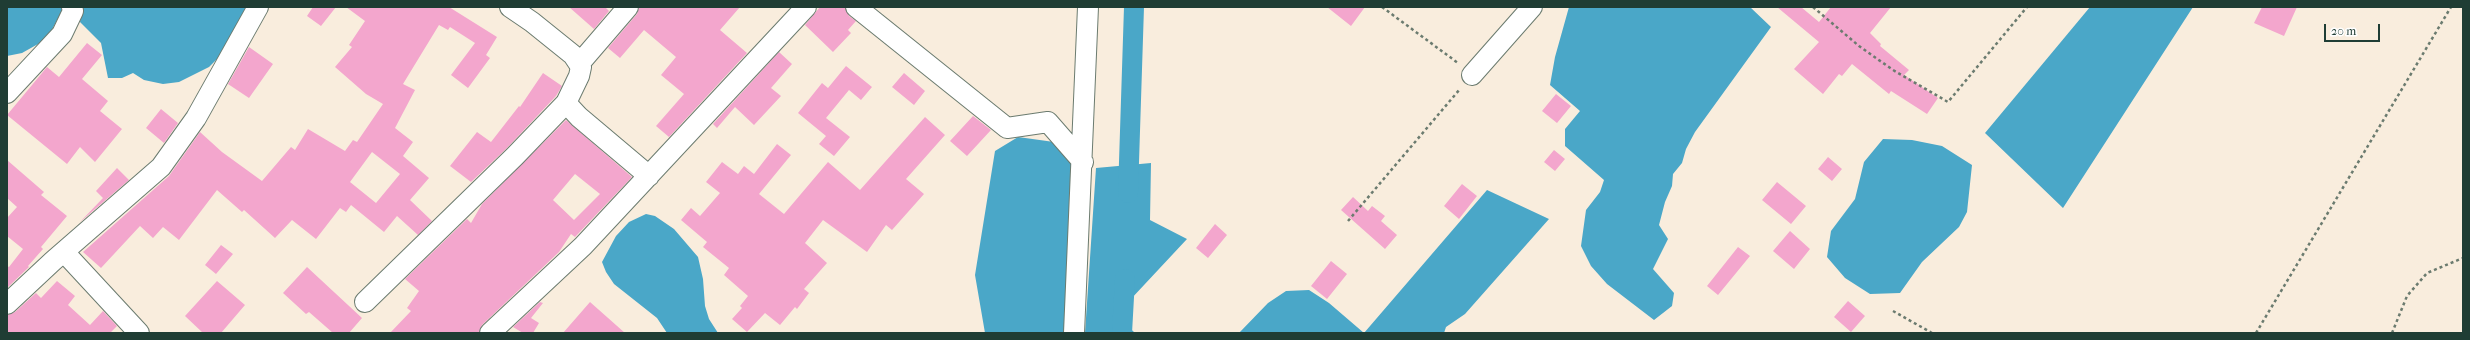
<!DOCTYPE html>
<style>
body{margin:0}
#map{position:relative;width:2470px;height:340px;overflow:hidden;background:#f9eddd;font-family:"IM FELL French Canon",serif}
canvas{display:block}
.frame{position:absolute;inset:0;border:8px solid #1f3d34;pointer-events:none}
.scale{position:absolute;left:2324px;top:24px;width:56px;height:18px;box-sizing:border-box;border:2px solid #1f3d34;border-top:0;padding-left:5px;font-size:12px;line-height:14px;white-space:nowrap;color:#1f3d34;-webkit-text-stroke:3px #fff;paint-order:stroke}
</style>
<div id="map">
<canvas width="2470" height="340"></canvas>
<div class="frame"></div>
<div class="scale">20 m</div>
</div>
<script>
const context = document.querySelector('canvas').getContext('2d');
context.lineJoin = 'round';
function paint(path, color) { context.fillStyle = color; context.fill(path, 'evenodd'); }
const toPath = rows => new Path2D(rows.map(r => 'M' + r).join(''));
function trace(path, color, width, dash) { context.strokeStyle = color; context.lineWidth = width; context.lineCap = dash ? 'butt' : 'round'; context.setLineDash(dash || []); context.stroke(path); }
const water = toPath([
 [7,7,64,7,47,39,22,53,7,56],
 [82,7,249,7,222,54,209,67,179,82,163,84,144,80,133,73,122,78,108,78,101,43,80,22],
 [1569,7,1750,7,1771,27,1695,132,1686,149,1682,163,1673,174,1672,186,1665,202,1659,225,1668,239,1653,269,1674,293,1672,306,1654,320,1607,284,1591,266,1581,246,1586,210,1600,192,1604,180,1565,146,1565,129,1580,111,1550,85,1555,57],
 [2090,7,2193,7,2063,208,1985,133],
 [1018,137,1054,142,1078,162,1064,333,985,333,975,275,995,151],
 [1883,139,1912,140,1942,146,1972,165,1967,212,1959,227,1922,262,1900,293,1870,294,1845,278,1827,257,1831,231,1855,199,1864,162],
 [1151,163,1150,220,1187,239,1116,315,1135,333,1085,333,1096,168],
 [1487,190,1549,219,1465,314,1446,327,1444,333,1239,333,1268,303,1286,291,1309,290,1329,303,1364,333],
 [646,214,655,216,674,229,698,257,703,279,705,306,709,319,718,333,667,333,657,318,614,284,606,272,602,262,616,236,629,222]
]);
const canal = toPath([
 [1128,193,1134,7],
 [1122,333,1125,279]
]);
const building = toPath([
 [313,7,336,7,321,26,307,16],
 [346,7,449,7,497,37,486,55,490,58,468,88,451,75,475,43,450,27,448,30,439,25,403,84,415,90,395,128,413,142,403,156,429,178,410,200,432,221,418,235,397,216,384,232,351,205,346,212,340,208,316,239,292,220,275,238,244,210,242,212,217,190,179,240,163,227,153,238,140,226,101,268,83,252,169,176,200,132,222,152,262,181,291,147,295,150,308,129,345,151,353,140,357,142,383,104,366,94,335,67,352,47,349,45,365,21],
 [372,152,400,174,376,203,350,182],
 [569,7,605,7,609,11,594,29],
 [639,7,740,7,720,30,747,53,669,137,656,126,684,94,661,75,676,57,644,30,620,58,608,48,637,14],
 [820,7,845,7,849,16,856,21,848,30,851,33,833,52,805,25],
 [1327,7,1365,7,1351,26],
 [1777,7,1801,7,1819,22,1831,7,1891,7,1870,33,1881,44,1880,46,1909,70,1904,75,1938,98,1927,114,1891,91,1889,94,1852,64,1842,76,1839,74,1823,94,1794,69,1819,42],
 [2262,7,2297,7,2284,36,2254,23],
 [87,43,102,55,82,79,108,101,100,111,122,129,95,162,80,147,67,164,7,115,47,67,59,77],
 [249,47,273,64,249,98,228,84],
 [779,52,792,64,771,88,781,96,754,125,735,107,717,128,713,124],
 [846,66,872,87,861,100,849,90,826,118,850,137,834,156,819,144,826,136,798,113,822,83,828,88],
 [543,73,562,86,556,96,507,148,471,182,450,166,477,132,491,142,519,106,520,107],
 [904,73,925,91,914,105,892,87],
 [1556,94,1571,106,1557,123,1542,111],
 [161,109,178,123,164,143,146,128],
 [973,116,991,130,967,156,950,141],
 [925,117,945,135,906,179,924,194,892,230,886,225,867,252,823,220,805,243,827,263,804,289,809,293,797,309,795,307,780,325,765,313,747,332,732,319,742,308,740,306,748,296,724,275,729,268,703,247,707,242,681,220,691,208,700,216,720,193,706,182,722,162,738,174,744,166,754,174,777,144,791,155,759,194,784,214,828,162,860,190],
 [566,120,632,177,575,237,571,234,559,252,482,325,479,333,390,333,411,311,407,308,419,291,405,279,467,219,471,223,482,204],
 [575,174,600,194,574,220,553,200],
 [1554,150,1565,159,1555,171,1544,162],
 [1828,157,1842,169,1832,181,1818,169],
 [7,160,44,192,41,195,67,216,41,247,43,249,28,266,29,267,7,288,7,266,9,267,23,249,7,236,7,218,17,207,7,198],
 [117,168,129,180,80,222,103,198,96,191],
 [1777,182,1806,206,1791,224,1762,200],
 [1462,184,1477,196,1459,219,1444,206],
 [1353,197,1368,211,1372,206,1385,216,1381,221,1397,235,1385,249,1341,210],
 [1215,224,1227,235,1208,258,1196,248],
 [1790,231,1810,249,1794,269,1773,251],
 [221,245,233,254,216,274,205,265],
 [1738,247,1750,256,1718,295,1707,286],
 [1331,261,1347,274,1327,299,1311,286],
 [307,267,362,318,349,333,333,333,309,312,306,314,283,293],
 [57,281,75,296,68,305,90,325,103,311,117,326,110,333,7,333,7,315,15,312,36,293,41,298],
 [217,281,245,305,221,333,203,333,185,316],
 [1848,301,1865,316,1851,332,1834,317],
 [540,302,543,303,531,318,539,323,533,333,523,333,513,327],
 [590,302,625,333,563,333]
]);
const path = toPath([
 [1382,7,1458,63],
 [1813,7,1859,46,1893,70,1948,102,2027,7],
 [1348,221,1460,89],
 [1893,311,1932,333],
 [2256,333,2451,7],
 [2392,333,2407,296,2427,273,2463,258]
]);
const minor = toPath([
 [510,7,532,22,573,55,581,67,579,76,566,103,579,117,649,176],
 [856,7,1007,128,1048,122,1083,162],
 [579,64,628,7],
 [1472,75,1532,7],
 [7,93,62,34,73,11,72,7],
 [64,252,139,333],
 [365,302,515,156,566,103],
 [7,304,53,261,161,167,196,118,258,7],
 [490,333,583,246,806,7],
 [1074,333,1088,7]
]);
paint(water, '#4aa7c8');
trace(canal, '#4aa7c8', 20);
paint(building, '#f3a6cd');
trace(minor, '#6b7b6f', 22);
trace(path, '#6b7b6f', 2.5, [3, 3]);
trace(minor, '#fff', 20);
</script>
